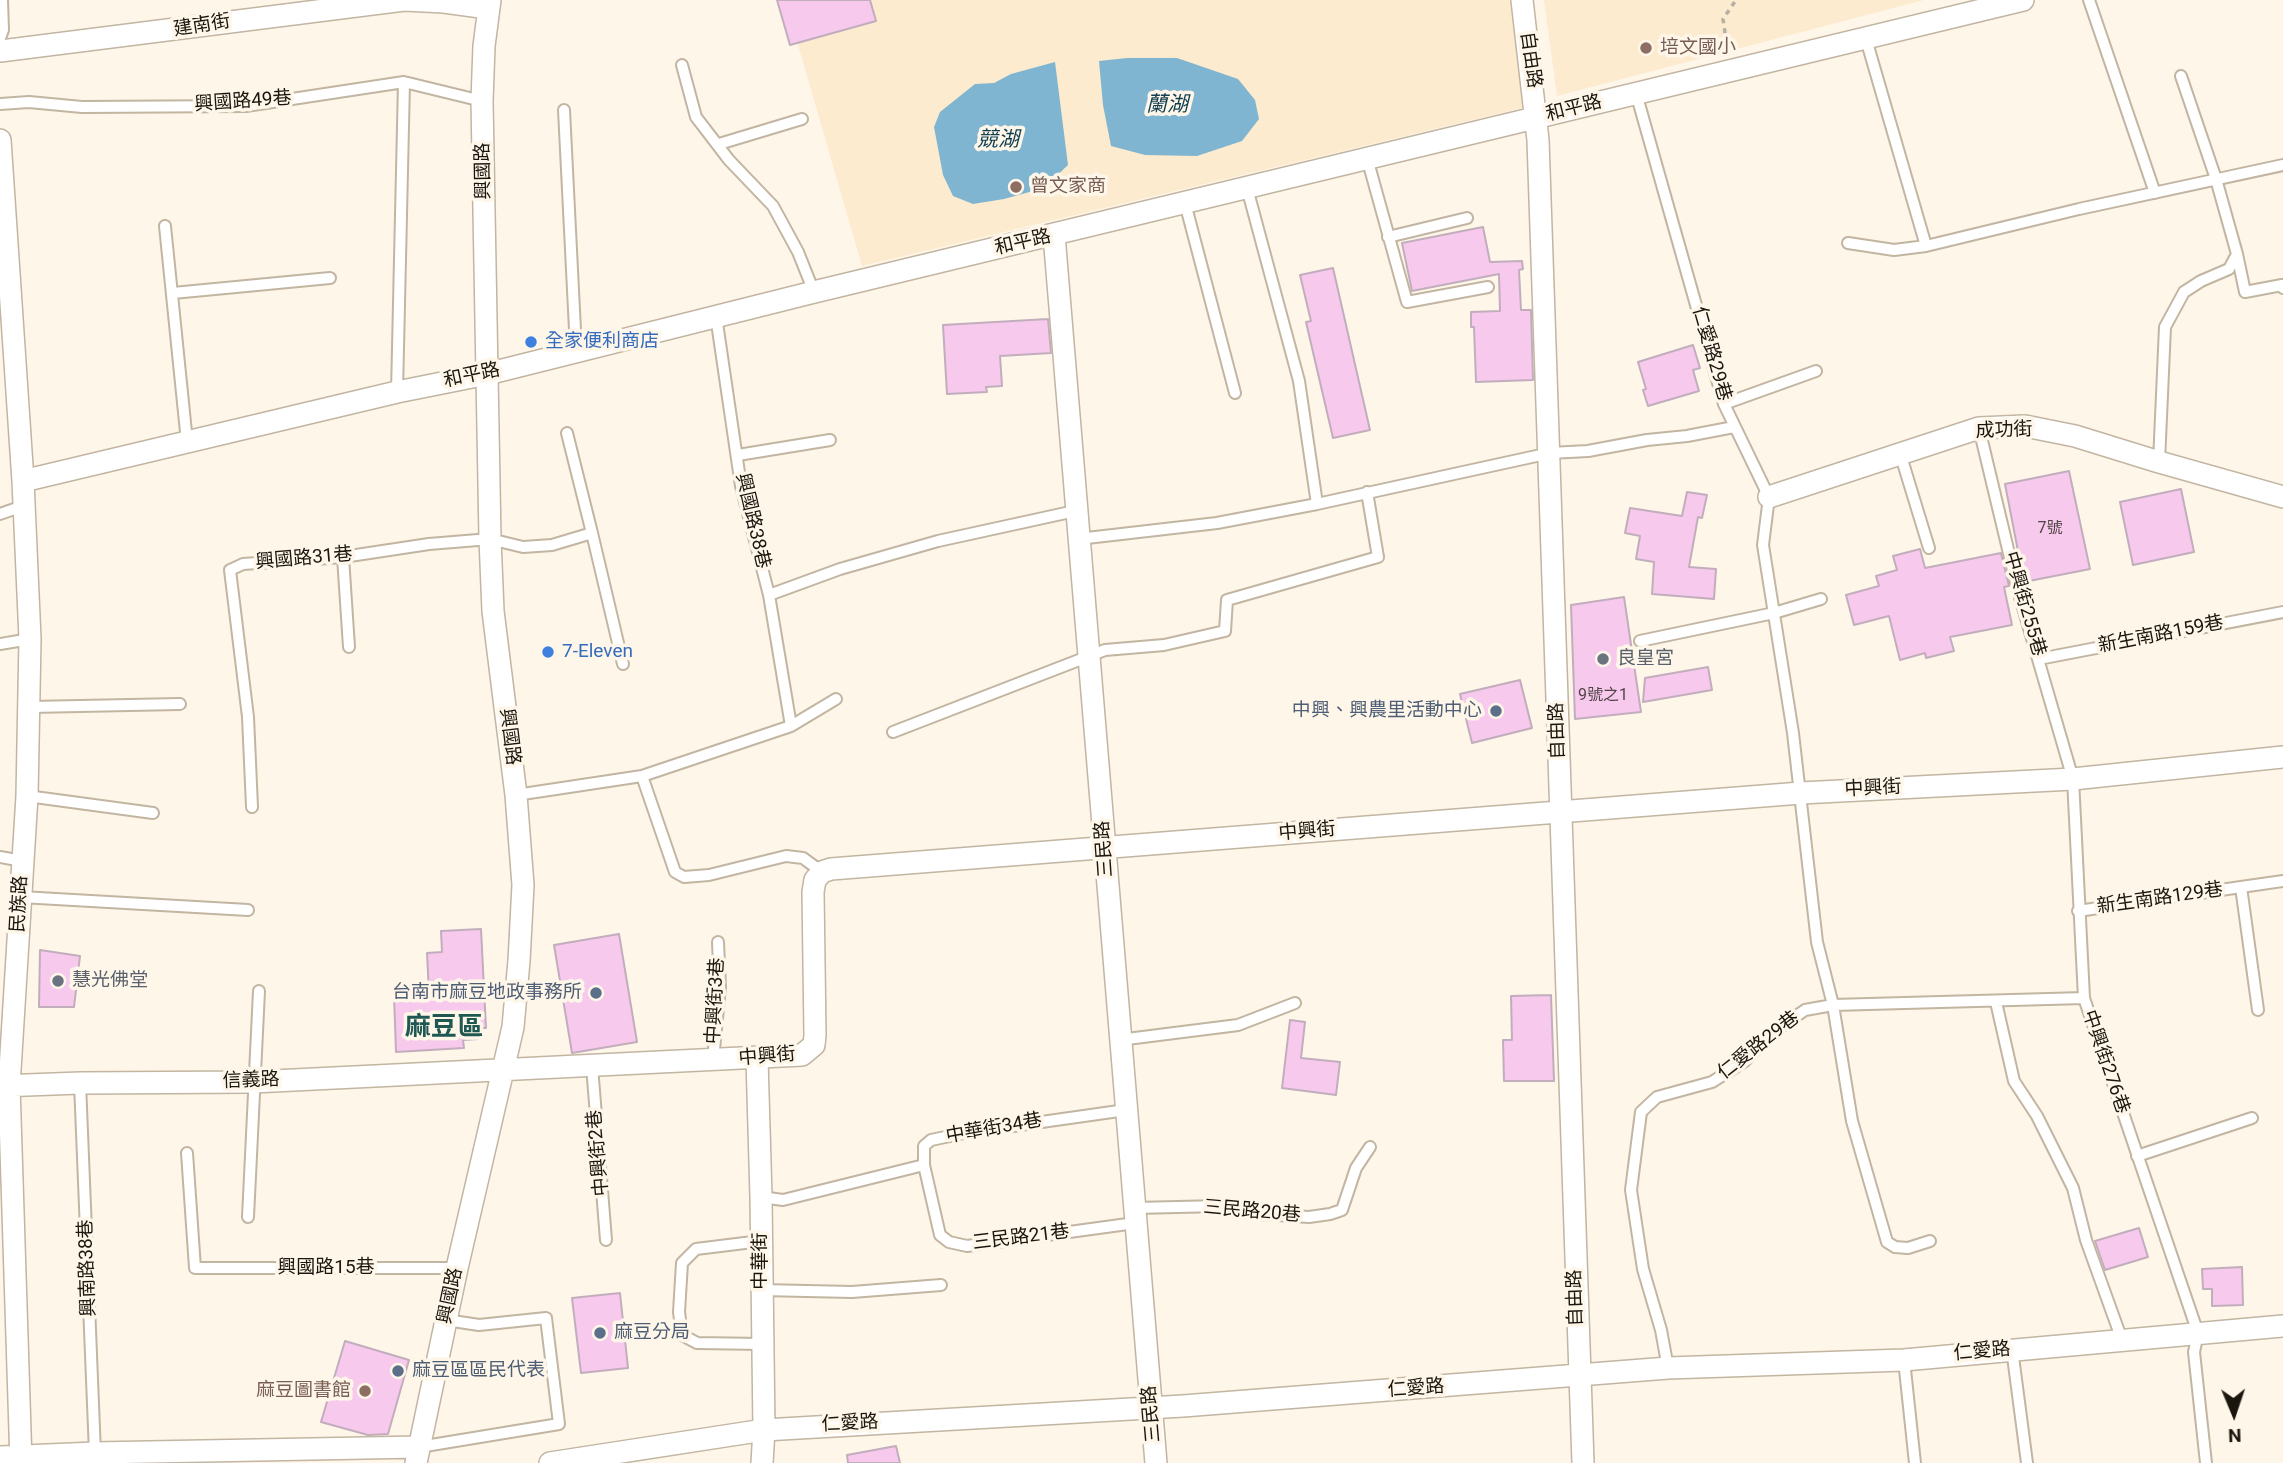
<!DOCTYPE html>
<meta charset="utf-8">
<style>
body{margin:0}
#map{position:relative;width:2283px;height:1463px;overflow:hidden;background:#fef6e9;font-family:Roboto,sans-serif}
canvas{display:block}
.north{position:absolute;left:2199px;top:1379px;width:70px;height:70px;-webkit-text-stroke:5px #fef6e9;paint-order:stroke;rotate:178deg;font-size:19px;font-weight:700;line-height:28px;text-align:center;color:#1a160e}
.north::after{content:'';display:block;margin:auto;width:24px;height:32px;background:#1a160e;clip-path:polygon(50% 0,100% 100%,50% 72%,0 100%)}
</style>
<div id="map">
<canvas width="2283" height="1463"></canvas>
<div class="north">N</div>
</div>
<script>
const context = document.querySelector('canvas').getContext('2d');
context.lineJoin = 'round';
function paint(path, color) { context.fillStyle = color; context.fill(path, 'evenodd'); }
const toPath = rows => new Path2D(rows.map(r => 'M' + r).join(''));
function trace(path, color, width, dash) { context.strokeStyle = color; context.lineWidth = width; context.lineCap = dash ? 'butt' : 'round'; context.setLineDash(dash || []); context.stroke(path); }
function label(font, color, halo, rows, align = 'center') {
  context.font = font + ' Roboto,"Noto Sans TC",sans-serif'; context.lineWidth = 7; context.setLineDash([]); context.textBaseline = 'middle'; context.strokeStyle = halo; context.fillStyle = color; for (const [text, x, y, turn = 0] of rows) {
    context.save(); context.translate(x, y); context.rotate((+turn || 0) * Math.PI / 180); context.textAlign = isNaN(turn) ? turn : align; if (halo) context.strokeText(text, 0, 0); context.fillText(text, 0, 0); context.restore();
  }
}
const built = toPath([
 [785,0,1512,0,1526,107,862,266],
 [1544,0,1924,0,1557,96]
]);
const water = toPath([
 [1127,58,1177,58,1238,79,1255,100,1259,119,1242,141,1197,156,1145,155,1111,146,1103,105,1099,61],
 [1055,62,1068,165,1044,188,1004,199,973,204,953,196,943,175,934,127,940,112,975,84,994,83,1011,74]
]);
const building = toPath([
 [777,0,870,0,876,21,790,45,777,0],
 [1483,227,1490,262,1522,261,1523,269,1519,270,1521,310,1531,310,1533,380,1476,382,1474,327,1471,327,1471,312,1500,311,1499,274,1412,291,1402,243,1483,227],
 [1333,268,1370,430,1333,438,1306,322,1311,321,1300,275,1333,268],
 [1048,319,1051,353,1000,356,1002,386,986,387,987,392,947,394,943,325,1048,319],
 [1693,345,1700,368,1693,370,1699,391,1648,406,1643,390,1646,389,1638,362,1693,345],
 [2069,471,2090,569,2024,582,2005,484,2069,471],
 [2181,489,2194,552,2133,565,2120,502,2181,489],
 [1687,492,1707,495,1702,518,1698,517,1689,567,1716,569,1714,599,1652,594,1654,562,1636,559,1640,536,1625,533,1630,508,1682,516,1687,492],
 [1920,549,1925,568,2001,553,2009,586,2004,587,2012,625,1950,637,1954,651,1926,658,1925,653,1900,660,1889,616,1854,625,1846,595,1879,586,1876,576,1897,570,1893,556,1920,549],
 [1624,597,1641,712,1575,719,1571,605,1624,597],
 [1708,667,1712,690,1643,702,1645,678,1708,667],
 [1520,680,1532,728,1472,743,1460,694,1520,680],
 [481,929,486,1028,478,1028,478,1039,463,1040,464,1048,396,1052,394,995,429,993,427,953,442,952,441,931,481,929],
 [619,934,637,1042,572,1053,554,945,619,934],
 [40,950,80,956,74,1007,39,1007,40,950],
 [1551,995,1554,1081,1504,1081,1503,1040,1512,1040,1511,996,1551,995],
 [1290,1020,1305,1022,1301,1058,1340,1062,1336,1095,1282,1088,1290,1020],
 [2139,1228,2148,1257,2105,1270,2095,1241,2139,1228],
 [2242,1267,2243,1305,2212,1306,2212,1289,2203,1289,2202,1269,2242,1267],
 [620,1293,628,1368,581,1373,572,1298,620,1293],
 [345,1341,409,1360,388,1434,368,1435,321,1422,345,1341],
 [896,1446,900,1463,848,1463,847,1455,896,1446]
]);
const path = toPath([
 [1728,53,1723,19,1736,0]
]);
const service = toPath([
 [2089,0,2155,193],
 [0,38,3,30,2,0],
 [1866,39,1926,246],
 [682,65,696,117,729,160,773,206,798,252,814,292],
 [1636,93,1724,404,1769,497,1763,545,1793,733,1817,942,1833,1005,1805,1010,1772,1033,1745,1061,1712,1082,1657,1097,1641,1112,1631,1190,1643,1269,1661,1330,1668,1368],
 [0,104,29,102,82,107,246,106,404,82,482,101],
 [564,110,576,350],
 [719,144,802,119],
 [1367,158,1407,302,1488,287],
 [1247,188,1299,381,1317,504],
 [1185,203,1235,393],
 [165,226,187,442],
 [1388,237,1467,218],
 [1848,243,1894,250,1926,246,2079,209,2283,165],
 [2237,254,2245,292,2282,285,2283,288],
 [173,293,330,278],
 [716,316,741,486,769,595,791,726],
 [397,392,404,82],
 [1724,404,1816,371],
 [1979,428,2017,587,2073,779,2084,998,2198,1333,2194,1352,2206,1463],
 [1900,453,1929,548],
 [738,455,830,440],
 [2159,462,2165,327,2184,292,2201,281,2229,269,2237,254,2216,179,2181,76],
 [0,514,23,506],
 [592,533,623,664],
 [1078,539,1217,523,1317,504,1550,453,1588,451,1647,440,1687,436,1734,427],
 [343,557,349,647],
 [769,595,840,569,938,541,1075,511],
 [1640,641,1774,613,1821,599],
 [0,644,30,639],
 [2039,659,2283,612],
 [30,707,180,704],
 [893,732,1105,650,1164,645,1225,631,1227,600,1378,557,1367,492],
 [642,776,675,872,684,877,709,875,786,856,803,858,822,872],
 [516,795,642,776,791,726,836,699],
 [27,796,153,813],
 [252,807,248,717,230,570,243,564,343,557,429,544,490,539,523,547,552,545,592,533,567,433],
 [0,857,22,861],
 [21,897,248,910],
 [2078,911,2241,887],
 [1996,1002,2014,1081,2037,1116,2073,1188,2086,1240,2122,1340],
 [2258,1010,2241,887,2283,881],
 [1119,1040,1238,1025,1295,1003],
 [713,1060,720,987,718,942],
 [592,1066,606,1240],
 [80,1083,95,1453],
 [1126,1110,964,1133,931,1140,924,1146,924,1165,940,1235,949,1242,967,1246,1135,1223],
 [187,1153,195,1268,457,1268],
 [2137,1156,2252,1118],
 [761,1197,783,1200,924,1165],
 [1134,1208,1221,1206,1260,1214,1309,1217,1330,1214,1342,1210,1356,1168,1370,1147],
 [248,1217,259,991],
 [761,1241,696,1249,682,1263,679,1312,682,1335,697,1343,763,1344],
 [1930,1241,1908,1248,1895,1247,1887,1242,1852,1121,1833,1005,2084,998],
 [761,1290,852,1292,941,1285],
 [2012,1349,2027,1463],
 [1904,1360,1915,1463],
 [419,1447,559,1424,546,1318,479,1325,446,1320]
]);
const minor = toPath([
 [1522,0,1538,140,1583,1463],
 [0,51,404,0,444,2,488,8],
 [0,140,23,481,30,639,27,796,9,1086,21,1463],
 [1054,235,1156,1463],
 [23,481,397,392,487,374,814,292,2023,0],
 [1769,497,1979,428,2025,426,2075,436,2159,462,2283,497],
 [757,1059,761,1197,764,1430,762,1463],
 [0,1086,80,1083,253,1082,802,1055,814,1045,815,1035,813,892,815,880,822,872,831,869,1801,793,2073,779,2283,757],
 [0,1457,95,1453,419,1447],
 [416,1463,457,1268,513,1027,519,961,523,885,516,795,493,611,490,539,482,101,484,46,490,0],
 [550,1463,764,1430,1183,1406,1668,1368,1904,1360,2283,1326]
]);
const markers = [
 [1646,48,7,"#8d6e63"],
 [1016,187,7,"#8d6e63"],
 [531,342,7,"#3f7fe0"],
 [548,652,7,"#3f7fe0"],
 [1603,659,7,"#6b7280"],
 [1496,711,7,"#5c6f8a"],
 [58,981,7,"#6b7280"],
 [596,993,7,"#5c6f8a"],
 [600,1333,7,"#5c6f8a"],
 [398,1371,7,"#5c6f8a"],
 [365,1391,7,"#8d6e63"]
];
const numberNames = [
 ["7號",2050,529],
 ["9號之1",1603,696]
];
const streetNames = [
 ["建南街",202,26,-9],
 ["自由路",1530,60,82],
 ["興國路49巷",243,102,-4],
 ["和平路",1574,109,-14],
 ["興國路",484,171,-91],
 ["和平路",1023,243,-13],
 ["仁愛路29巷",1711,354,74],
 ["和平路",472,376,-12],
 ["成功街",2004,431,-2],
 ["興國路38巷",752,521,77],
 ["興國路31巷",304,559,-5],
 ["中興街255巷",2024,604,74],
 ["新生南路159巷",2161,635,-11],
 ["自由路",1558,731,-92],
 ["興國路",509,737,83],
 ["中興街",1873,789,-3],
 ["中興街",1307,832,-5],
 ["三民路",1105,849,-94],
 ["新生南路129巷",2160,899,-8],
 ["民族路",20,904,-87],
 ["中興街3巷",716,1001,-87],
 ["仁愛路29巷",1759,1046,-38],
 ["中興街",767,1057,-5],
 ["中興街276巷",2105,1062,71],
 ["信義路",251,1081,-2],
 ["中華街34巷",994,1129,-10],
 ["中興街2巷",599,1153,-95],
 ["三民路20巷",1252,1212,5],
 ["三民路21巷",1021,1238,-7],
 ["中華街",761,1261,-90],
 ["興南路38巷",88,1268,-92],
 ["興國路15巷",326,1268],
 ["興國路",451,1296,-78],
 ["自由路",1576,1298,-92],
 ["仁愛路",1982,1352,-5],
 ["仁愛路",1416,1389,-4],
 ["三民路",1152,1414,-95],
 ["仁愛路",850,1424,-3]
];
const educationNames = [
 ["培文國小",1660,48],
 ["曾文家商",1030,187],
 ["麻豆圖書館",351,1391,"right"]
];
const shopNames = [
 ["全家便利商店",545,342],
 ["7-Eleven",562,652]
];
const worshipNames = [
 ["良皇宮",1617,659],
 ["慧光佛堂",72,981]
];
const serviceNames = [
 ["中興、興農里活動中心",1482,711],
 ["台南市麻豆地政事務所",582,993],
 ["麻豆分局",614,1333,"left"],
 ["麻豆區區民代表",412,1371,"left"]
];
const waterNames = [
 ["蘭湖",1167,106],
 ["競湖",998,141]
];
const districtNames = [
 ["麻豆區",444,1028]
];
paint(built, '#fcebce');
paint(water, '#7fb5d1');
paint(building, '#f7caed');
trace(building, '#c2adbd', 2);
trace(service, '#c2b5a1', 14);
trace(minor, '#c2b5a1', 24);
trace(path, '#b6afa4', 3.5, [5, 5]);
trace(service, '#fff', 10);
trace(minor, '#fff', 21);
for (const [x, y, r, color] of markers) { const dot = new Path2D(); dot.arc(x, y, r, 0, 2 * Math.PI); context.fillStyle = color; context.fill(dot); trace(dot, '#fef6e9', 2.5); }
label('16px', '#514346', null, numberNames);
label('19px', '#1a160e', '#fef6e9', streetNames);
label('19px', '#785e54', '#fef6e9', educationNames, 'left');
label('19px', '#366cbe', '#fef6e9', shopNames, 'left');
label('19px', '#5b616d', '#fef6e9', worshipNames, 'left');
label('19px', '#4e5e75', '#fef6e9', serviceNames, 'right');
label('italic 21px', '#103e51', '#fef6e9', waterNames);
label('bold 26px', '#1f5853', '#fef6e9', districtNames);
</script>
